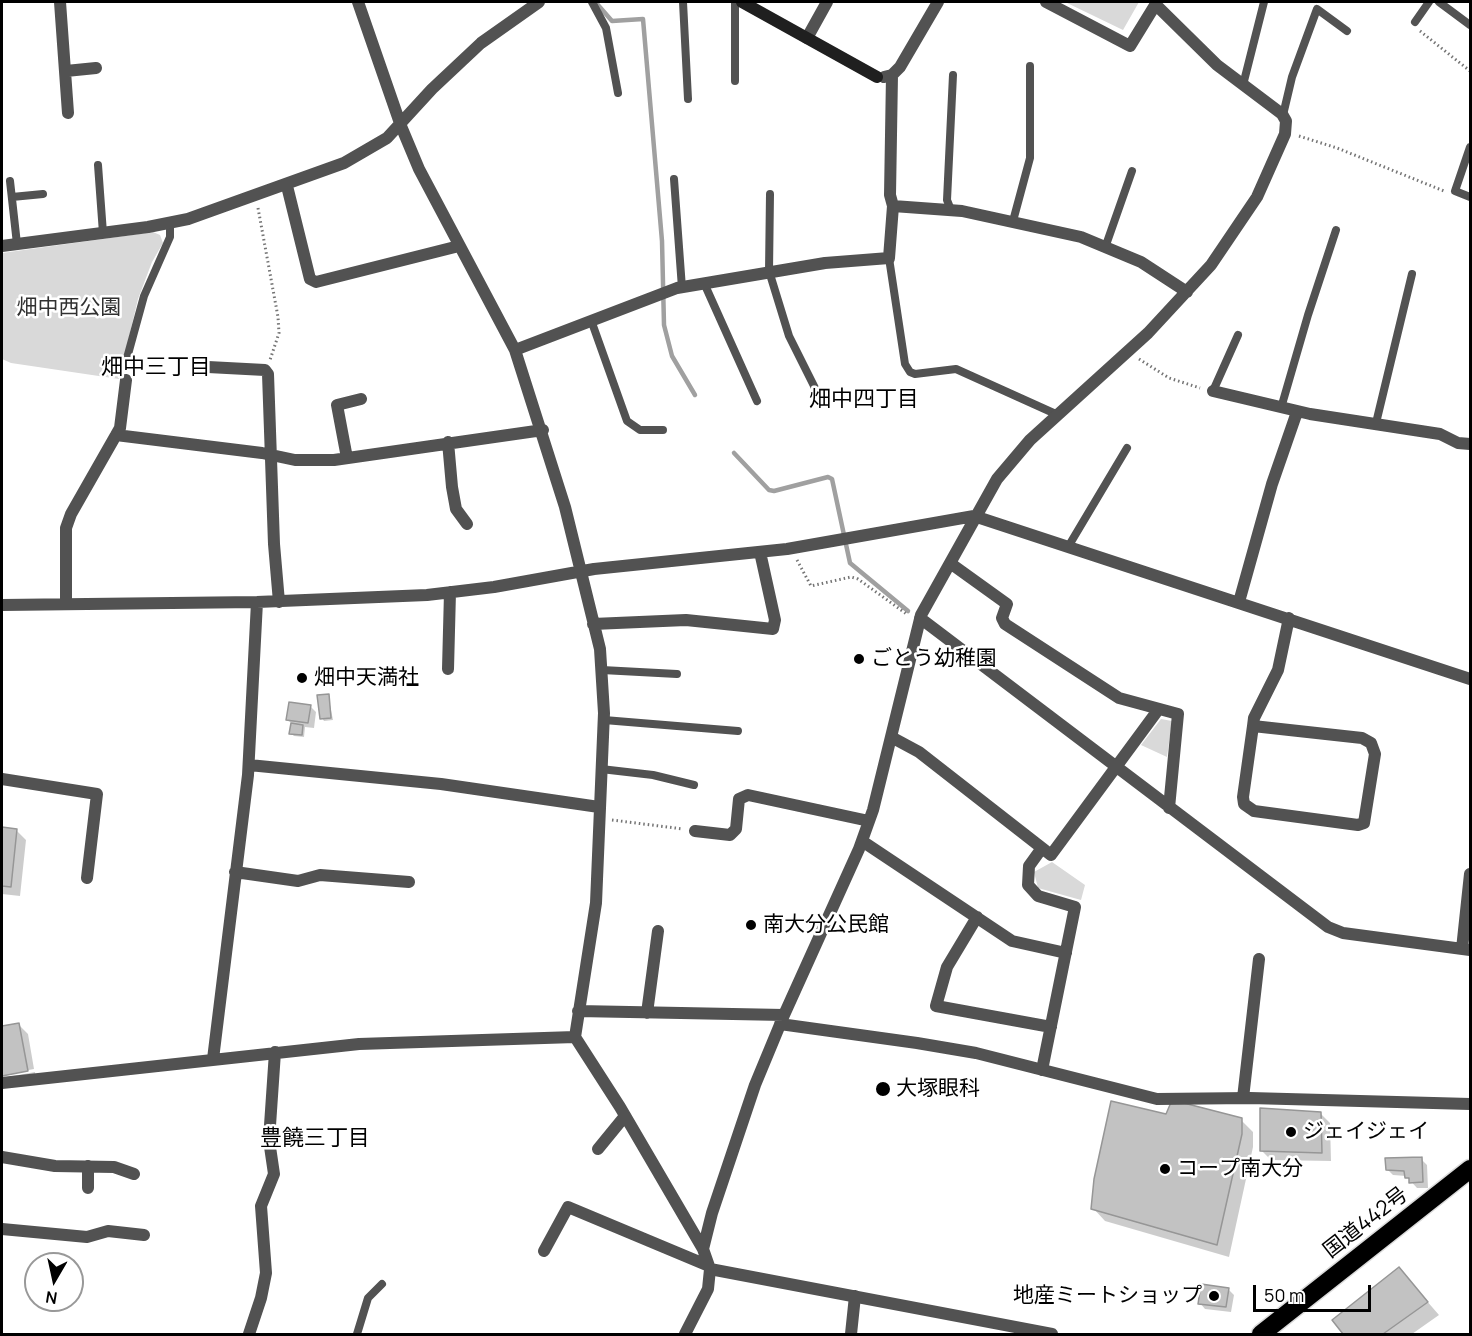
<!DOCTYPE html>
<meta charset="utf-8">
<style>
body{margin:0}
#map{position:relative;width:1472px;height:1336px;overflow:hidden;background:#fff;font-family:Manrope,sans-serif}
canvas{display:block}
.frame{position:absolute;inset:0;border:3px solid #000;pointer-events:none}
.north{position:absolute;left:24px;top:1252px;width:60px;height:60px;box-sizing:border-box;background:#fff;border:2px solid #999;border-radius:50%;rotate:189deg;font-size:16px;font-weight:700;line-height:24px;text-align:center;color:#000}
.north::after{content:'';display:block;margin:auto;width:21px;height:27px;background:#000;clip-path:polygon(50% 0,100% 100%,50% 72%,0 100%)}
.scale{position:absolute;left:1253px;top:1285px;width:118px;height:27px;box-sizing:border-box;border:3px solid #000;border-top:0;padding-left:8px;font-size:18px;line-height:21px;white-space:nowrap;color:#000;-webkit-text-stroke:4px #fff;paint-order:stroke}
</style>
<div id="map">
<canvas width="1472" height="1336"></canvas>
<div class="frame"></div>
<div class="north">N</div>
<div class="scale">50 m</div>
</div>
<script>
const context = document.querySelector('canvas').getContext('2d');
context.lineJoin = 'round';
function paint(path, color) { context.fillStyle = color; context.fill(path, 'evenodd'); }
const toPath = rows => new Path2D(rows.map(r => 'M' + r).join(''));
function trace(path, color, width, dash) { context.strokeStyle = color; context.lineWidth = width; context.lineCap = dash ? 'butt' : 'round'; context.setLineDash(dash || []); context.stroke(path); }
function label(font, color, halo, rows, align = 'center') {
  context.font = font + ' Manrope,"Noto Sans JP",sans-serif'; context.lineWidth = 5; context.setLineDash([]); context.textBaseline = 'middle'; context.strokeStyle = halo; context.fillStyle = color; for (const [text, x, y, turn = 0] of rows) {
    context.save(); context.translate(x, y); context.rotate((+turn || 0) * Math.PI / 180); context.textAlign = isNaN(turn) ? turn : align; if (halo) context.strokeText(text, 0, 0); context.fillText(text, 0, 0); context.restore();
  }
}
const green = toPath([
 [1065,2,1139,2,1123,30],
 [153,232,160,235,163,243,152,262,138,299,119,379,11,363,2,359,2,253],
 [1161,719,1172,721,1167,757,1141,745],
 [1052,862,1085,885,1081,900,1038,888,1034,872]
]);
const shadow = toPath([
 [328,695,333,720,324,721,322,718],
 [310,706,316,712,314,728,305,727,304,737,294,736,291,733,292,724,288,720],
 [2,828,17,831,26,840,20,896,2,894],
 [19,1025,28,1034,34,1069,2,1075,2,1027],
 [35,1072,36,1080,2,1078],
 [1321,1114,1330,1123,1331,1161,1271,1160,1262,1151],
 [1167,1115,1241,1120,1253,1132,1253,1147,1229,1257,1105,1221,1093,1208],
 [1421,1159,1427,1165,1428,1188,1417,1188,1406,1176,1393,1175,1387,1169],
 [1399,1269,1439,1315,1412,1334,1345,1334,1334,1320],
 [1228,1289,1234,1295,1231,1312,1205,1309,1200,1303]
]);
const stream = toPath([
 [598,5,612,21,643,19,662,241,664,325,672,356,695,395],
 [734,453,769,490,774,491,828,477,832,479,850,563,908,611]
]);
const building = toPath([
 [329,694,331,718,320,719,317,695,329,694],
 [289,702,311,705,308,723,286,720,289,702],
 [291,723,303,725,302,735,289,734,291,723],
 [2,827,17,829,11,887,2,886,2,827],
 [19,1023,28,1071,2,1076,2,1026,19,1023],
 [1172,1100,1242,1118,1242,1134,1217,1245,1091,1209,1094,1179,1111,1101,1166,1114,1172,1100],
 [1260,1108,1321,1112,1322,1153,1260,1151,1260,1108],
 [1422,1157,1423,1182,1409,1183,1409,1178,1405,1178,1404,1171,1386,1170,1385,1158,1422,1157],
 [1399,1267,1428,1302,1383,1334,1343,1334,1332,1320,1399,1267],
 [1201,1284,1229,1288,1226,1307,1198,1304,1201,1284]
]);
const path = toPath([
 [1420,31,1470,71],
 [1299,136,1337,148,1444,191],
 [258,208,278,317,279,333,270,360],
 [1139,359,1169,378,1200,388],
 [797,560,811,586,851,577,858,579,908,615],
 [612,820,683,829]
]);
const lane = toPath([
 [592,2,606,28,618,93],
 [683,2,688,99],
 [735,2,735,81],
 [1439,2,1470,25],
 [1415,22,1429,2],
 [1243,85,1264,2],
 [1283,115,1292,77,1317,9,1347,31],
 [1470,147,1455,191,1470,197],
 [98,165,103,233],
 [674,179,682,288],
 [10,181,17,244],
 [770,194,769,271,789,336,815,388],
 [12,197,43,194],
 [951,210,947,200,953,75],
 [1013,221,1030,158,1030,66],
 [1106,245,1132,171],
 [889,258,905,364,910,372,915,374,956,369,1058,415],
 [704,283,757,401],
 [591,320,627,421,640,430,663,430],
 [127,358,144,296,170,237,170,223],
 [1213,391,1238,335],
 [1281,408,1308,315,1336,230],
 [1376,423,1412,274],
 [1068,547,1127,448],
 [602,670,677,674],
 [604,720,738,731],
 [601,769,653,775,694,785],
 [357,1334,368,1298,382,1284]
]);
const street = toPath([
 [60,2,68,113],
 [358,2,401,126,419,169,515,350,565,507,600,649,604,713,596,903,575,1037,620,1107,703,1249,710,1269,708,1289,685,1334],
 [1046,2,1130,46,1157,2],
 [807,38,827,2],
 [66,71,96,68],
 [892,75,890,195,893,206,962,211,1081,237,1141,262,1187,292],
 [884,77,892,75,900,67,938,2],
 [287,186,310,279,316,282,459,246],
 [2,246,148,227,188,219,344,163,387,138,432,89,481,43,539,2],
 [515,350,677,288,825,263,889,258,893,206],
 [208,367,265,370,268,374,274,544,279,602],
 [1213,391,1310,414,1440,434,1458,443,1470,444],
 [116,435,262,453,295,460,334,460,543,430],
 [448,442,452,487,456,509,467,524],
 [347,458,337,405,361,399],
 [950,563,1007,604,1002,618,1005,624,1119,698,1178,714,1169,808],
 [1239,602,1272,484,1297,412],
 [66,603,66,528,71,514,120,428,126,380],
 [2,605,257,602,427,595,494,587,594,569,787,549,974,516,1470,679],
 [920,618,1328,927,1343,933,1470,950],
 [593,624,686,620,773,629,775,620,760,552],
 [448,669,450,592],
 [1253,726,1362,738,1371,743,1375,754,1364,823,1358,825,1254,811,1244,804,1243,797,1253,726,1254,718,1278,670,1289,618],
 [893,738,919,752,1051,855,1158,710],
 [249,765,441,784,599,807],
 [2,779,97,794,87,878],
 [695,831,730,835,736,829,739,799,748,795,869,821],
 [862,841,1012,941,1066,953],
 [1042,848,1029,866,1028,885,1038,896,1075,907,1042,1070],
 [235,872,298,881,320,875,409,882],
 [977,917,947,967,936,1006,1051,1027],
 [1462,949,1470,874],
 [578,1011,784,1015],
 [647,1013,658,931],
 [780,1024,917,1043,976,1053,1157,1099,1250,1098,1470,1104],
 [213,1059,248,775,257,602],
 [2,1083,359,1044,575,1037],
 [1243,1098,1259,959],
 [598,1149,625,1116],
 [2,1157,55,1166,114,1167,134,1174],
 [88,1166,88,1188],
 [2,1229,87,1237,108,1231,144,1235],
 [703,1249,712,1213,755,1085,784,1015,859,849,873,810,921,615,997,479,1030,440,1148,333,1211,265,1257,197,1285,134,1286,121,1282,114,1217,65,1155,4],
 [544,1251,568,1207,709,1266],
 [710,1269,1052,1334],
 [249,1334,261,1298,266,1273,261,1206,274,1174,269,1140,275,1052],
 [851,1334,855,1296]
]);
const secondary = toPath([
 [742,2,877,77]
]);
const highway = toPath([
 [1261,1334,1470,1169]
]);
const markers = [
 [859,659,6,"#000"],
 [302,678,6,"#000"],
 [751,925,6,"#000"],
 [883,1089,8,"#000"],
 [1291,1132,6,"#000"],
 [1165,1169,6,"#000"],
 [1214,1296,6,"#000"]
];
const parkNames = [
 ["畑中西公園",69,308]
];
const poiNames = [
 ["ごとう幼稚園",871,659],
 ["畑中天満社",314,678],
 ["南大分公民館",763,925],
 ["大塚眼科",896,1089],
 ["ジェイジェイ",1303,1132],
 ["コープ南大分",1177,1169],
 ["地産ミートショップ",1202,1296,"right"]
];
const streetNames = [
 ["国道442号",1366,1223,-38]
];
const neighbourhoodNames = [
 ["畑中三丁目",156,368],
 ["畑中四丁目",864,400],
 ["豊饒三丁目",315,1139]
];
paint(green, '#d9d9d9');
paint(shadow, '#0003');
trace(stream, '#a0a0a0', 4.5);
paint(building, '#c2c2c2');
trace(building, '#969696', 1.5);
trace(highway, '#dbdbdb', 21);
trace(path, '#747474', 3, [1.5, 3]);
trace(lane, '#525252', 8);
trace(street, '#525252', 12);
trace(secondary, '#1f1f1f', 12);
trace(highway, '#000', 18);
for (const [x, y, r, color] of markers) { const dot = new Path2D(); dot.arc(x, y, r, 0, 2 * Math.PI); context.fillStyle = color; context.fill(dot); trace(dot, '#fff', 2); }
label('21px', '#303030', '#fff', parkNames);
label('21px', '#000', '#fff', poiNames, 'left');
label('21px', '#000', '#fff', streetNames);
label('22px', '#000', '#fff', neighbourhoodNames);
</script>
